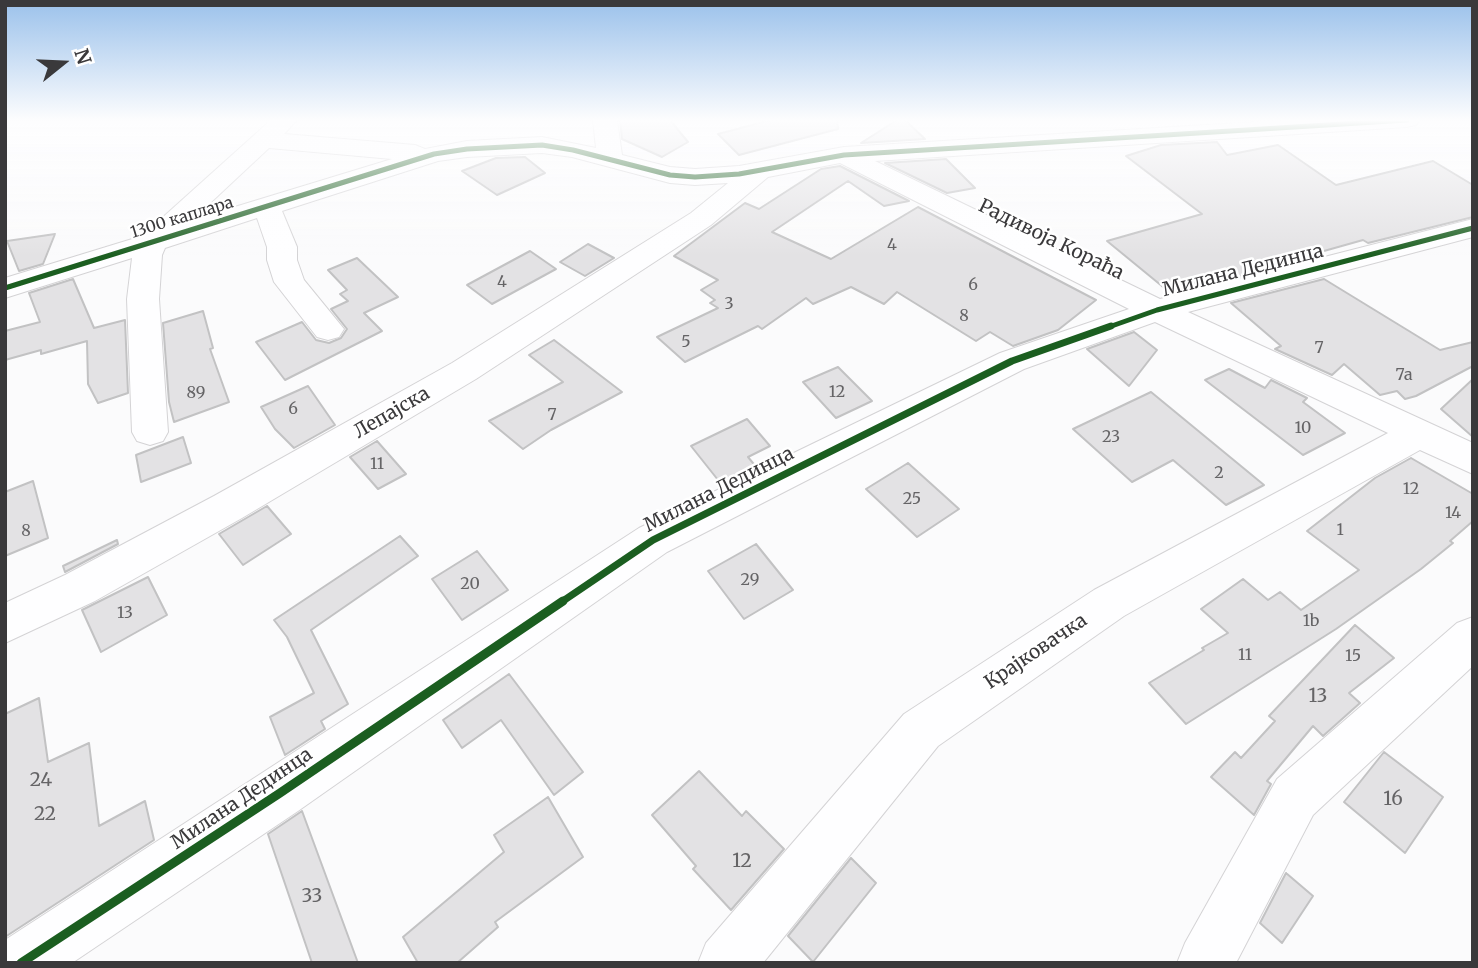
<!DOCTYPE html>
<meta charset="utf-8">
<style>
body{margin:0}
#map{position:relative;width:1478px;height:968px;overflow:hidden;background:#fbfbfc;font-family:Merriweather,serif}
canvas{display:block}
.frame{position:absolute;inset:0;border:7px solid #3a393b;pointer-events:none}
.north{position:absolute;left:28px;top:28px;width:70px;height:70px;-webkit-text-stroke:5px #fff;paint-order:stroke;rotate:72deg;font-size:19px;font-weight:700;line-height:28px;text-align:center;color:#3a393b}
.north::after{content:'';display:block;margin:auto;width:24px;height:32px;background:#3a393b;clip-path:polygon(50% 0,100% 100%,50% 72%,0 100%)}
</style>
<div id="map">
<canvas width="1478" height="968"></canvas>
<div class="frame"></div>
<div class="north">N</div>
</div>
<script>
const context = document.querySelector('canvas').getContext('2d');
context.lineJoin = 'round';
function paint(path, color) { context.fillStyle = color; context.fill(path, 'evenodd'); }
const toPath = rows => new Path2D(rows.map(r => 'M' + r).join(''));
function trace(path, color, width, dash) { context.strokeStyle = color; context.lineWidth = width; context.lineCap = dash ? 'butt' : 'round'; context.setLineDash(dash || []); context.stroke(path); }
function label(font, color, halo, rows, align = 'center') {
  context.font = font + ' Merriweather,serif'; context.lineWidth = 5; context.setLineDash([]); context.textBaseline = 'middle'; context.strokeStyle = halo; context.fillStyle = color; for (const [text, x, y, turn = 0] of rows) {
    context.save(); context.translate(x, y); context.rotate((+turn || 0) * Math.PI / 180); context.textAlign = isNaN(turn) ? turn : align; if (halo) context.strokeText(text, 0, 0); context.fillText(text, 0, 0); context.restore();
  }
}
const building = toPath([
 [620,120,670,120,688,142,662,157,622,139,620,120],
 [771,120,837,120,838,129,739,155,718,134,771,120],
 [897,120,905,120,925,139,861,143,897,120],
 [1217,142,1227,155,1278,145,1336,185,1433,161,1473,185,1473,217,1368,243,1363,240,1292,260,1295,262,1208,284,1203,280,1168,291,1107,241,1202,214,1126,156,1161,145,1217,142],
 [525,157,545,173,497,195,462,171,496,158,525,157],
 [946,159,975,188,947,193,885,163,946,159],
 [840,166,909,201,884,206,848,181,772,232,831,259,918,207,1096,300,1058,330,1013,346,990,332,976,341,897,292,884,304,851,287,813,304,806,298,762,329,758,326,685,362,657,337,718,308,710,303,715,300,701,290,718,280,674,256,745,203,759,209,821,169,840,166],
 [55,234,43,264,19,271,7,241,55,234],
 [588,244,614,258,585,276,560,262,588,244],
 [530,251,556,269,492,304,467,285,530,251],
 [357,258,398,297,364,313,382,331,285,380,256,342,302,322,316,340,329,343,341,338,347,329,331,309,348,301,340,294,347,290,328,270,357,258],
 [73,279,94,328,125,320,128,393,98,403,88,384,87,341,41,354,41,350,5,360,5,331,40,322,29,293,73,279],
 [1324,279,1440,350,1473,342,1473,366,1416,396,1405,399,1397,391,1380,395,1344,364,1332,375,1275,349,1281,346,1231,303,1324,279],
 [203,311,213,348,210,349,229,402,174,422,169,402,163,323,203,311],
 [1134,332,1157,350,1129,386,1087,349,1134,332],
 [554,340,622,392,551,430,523,449,489,421,563,382,529,355,554,340],
 [838,367,872,401,836,418,803,382,838,367],
 [1229,369,1265,388,1271,380,1307,398,1303,402,1345,433,1303,455,1205,380,1229,369],
 [1473,379,1473,437,1441,409,1473,379],
 [308,386,335,425,294,448,275,429,261,407,308,386],
 [1151,392,1264,485,1226,505,1173,460,1132,482,1073,429,1151,392],
 [747,419,770,446,748,457,757,468,722,485,691,446,747,419],
 [183,437,191,463,141,482,136,455,183,437],
 [377,441,406,474,378,489,350,457,377,441],
 [1411,458,1473,494,1473,521,1450,541,1453,543,1421,569,1336,629,1186,724,1149,683,1204,650,1202,648,1228,633,1201,609,1243,579,1268,600,1280,592,1301,610,1359,570,1307,531,1375,478,1411,458],
 [908,463,959,509,917,537,866,489,908,463],
 [33,481,48,538,5,556,5,492,33,481],
 [267,506,291,534,243,565,219,534,267,506],
 [400,536,418,556,311,630,348,704,321,721,325,729,285,755,270,717,314,693,287,637,274,620,400,536],
 [117,540,118,544,65,572,63,566,117,540],
 [756,544,793,590,744,619,708,571,756,544],
 [477,551,508,590,462,620,432,579,477,551],
 [148,577,167,615,101,652,82,610,148,577],
 [1355,625,1394,658,1349,693,1360,703,1323,736,1313,726,1267,781,1271,784,1254,815,1211,777,1235,752,1241,758,1275,721,1269,716,1355,625],
 [509,674,583,772,554,795,501,720,462,748,443,720,509,674],
 [39,698,48,762,89,743,99,826,145,801,154,840,5,937,5,714,39,698],
 [1384,752,1443,797,1405,853,1344,802,1384,752],
 [699,771,742,816,746,811,784,849,731,910,693,869,696,866,652,815,699,771],
 [548,797,583,857,495,922,498,927,457,963,418,963,403,937,504,852,494,835,548,797],
 [302,811,358,963,312,963,268,834,302,811],
 [851,858,876,883,813,962,788,936,851,858],
 [1286,873,1313,896,1282,943,1260,923,1286,873]
]);
const minor = toPath([
 [271,120,297,120,284,134,415,145,425,149,467,141,542,137,596,148,593,120,617,120,622,155,670,167,695,169,739,166,844,147,1288,120,1419,120,1416,125,1407,127,875,161,1160,299,1473,219,1473,237,1188,312,1473,443,1473,474,1420,450,1124,616,938,746,763,963,698,963,706,943,904,714,1094,590,1388,433,1155,322,1024,369,667,552,298,811,72,963,5,963,5,940,639,528,1000,353,1129,309,840,163,768,177,711,225,476,379,242,518,95,601,5,643,5,603,65,575,214,496,452,363,691,213,728,183,695,185,670,183,572,157,542,153,467,157,438,161,282,211,297,247,297,260,304,280,344,329,339,337,328,340,317,337,274,282,267,260,267,247,257,218,165,248,162,255,159,299,168,432,163,441,150,445,137,441,132,432,127,299,132,258,5,298,5,278,142,236,271,120],
 [269,148,392,159,192,220,269,148],
 [1473,617,1473,666,1313,815,1236,963,1177,963,1185,943,1277,779,1457,623,1473,617]
]);
const cyclewayFar2 = toPath([
 [5,288,434,154,467,149,542,145,573,150,670,175,695,177,739,174,844,155,1407,120],
 [1106,328,1157,310,1473,228]
]);
const cyclewayFar1 = toPath([
 [560,603,653,540,1012,361,1111,326]
]);
const cycleway = toPath([
 [21,963,280,793,563,601]
]);
const farStreetnames = [
 ["1300 каплара",182,218,-17]
];
const numberNames = [
 ["4",892,245],
 ["4",502,282],
 ["6",973,285],
 ["3",729,304],
 ["8",964,316],
 ["5",686,342],
 ["7",1319,348],
 ["7a",1404,375],
 ["12",837,392],
 ["89",196,393],
 ["6",293,409],
 ["7",552,415],
 ["10",1303,428],
 ["23",1111,437],
 ["11",377,464],
 ["2",1219,473],
 ["12",1411,489],
 ["25",912,499],
 ["14",1453,513],
 ["1",1340,530],
 ["8",26,531],
 ["29",750,580],
 ["20",470,584],
 ["13",125,613],
 ["1b",1311,621],
 ["11",1245,655],
 ["15",1353,656]
];
const streetNames = [
 ["Радивоја Кораћа",1051,240,26],
 ["Милана Дединца",1243,271,-14],
 ["Лепајска",392,413,-30],
 ["Милана Дединца",719,490,-27],
 ["Крајковачка",1036,652,-34],
 ["Милана Дединца",242,799,-34]
];
const nearNumbernames = [
 ["13",1318,697],
 ["24",41,781],
 ["16",1393,800],
 ["22",45,815],
 ["12",742,862],
 ["33",312,897]
];
paint(building, '#e3e2e4');
trace(building, '#c2c2c3', 2);
trace(minor, '#d4d3d5', 2);
paint(minor, '#fefeff');
trace(cyclewayFar2, '#1b5e20', 5);
trace(cyclewayFar1, '#1b5e20', 7);
trace(cycleway, '#1b5e20', 9);
const sky = context.createLinearGradient(0, 0, 0, 256);
sky.addColorStop(0, '#9bc1eb');
sky.addColorStop(0.47, '#fdfdfe');
sky.addColorStop(1, '#fdfdfe00');
context.fillStyle = sky;
context.fillRect(0, 0, 1478, 256);
label('16px', '#3a393b', '#fff', farStreetnames);
label('16px', '#656466', null, numberNames);
label('19px', '#3a393b', '#fff', streetNames);
label('19px', '#656466', null, nearNumbernames);
</script>
